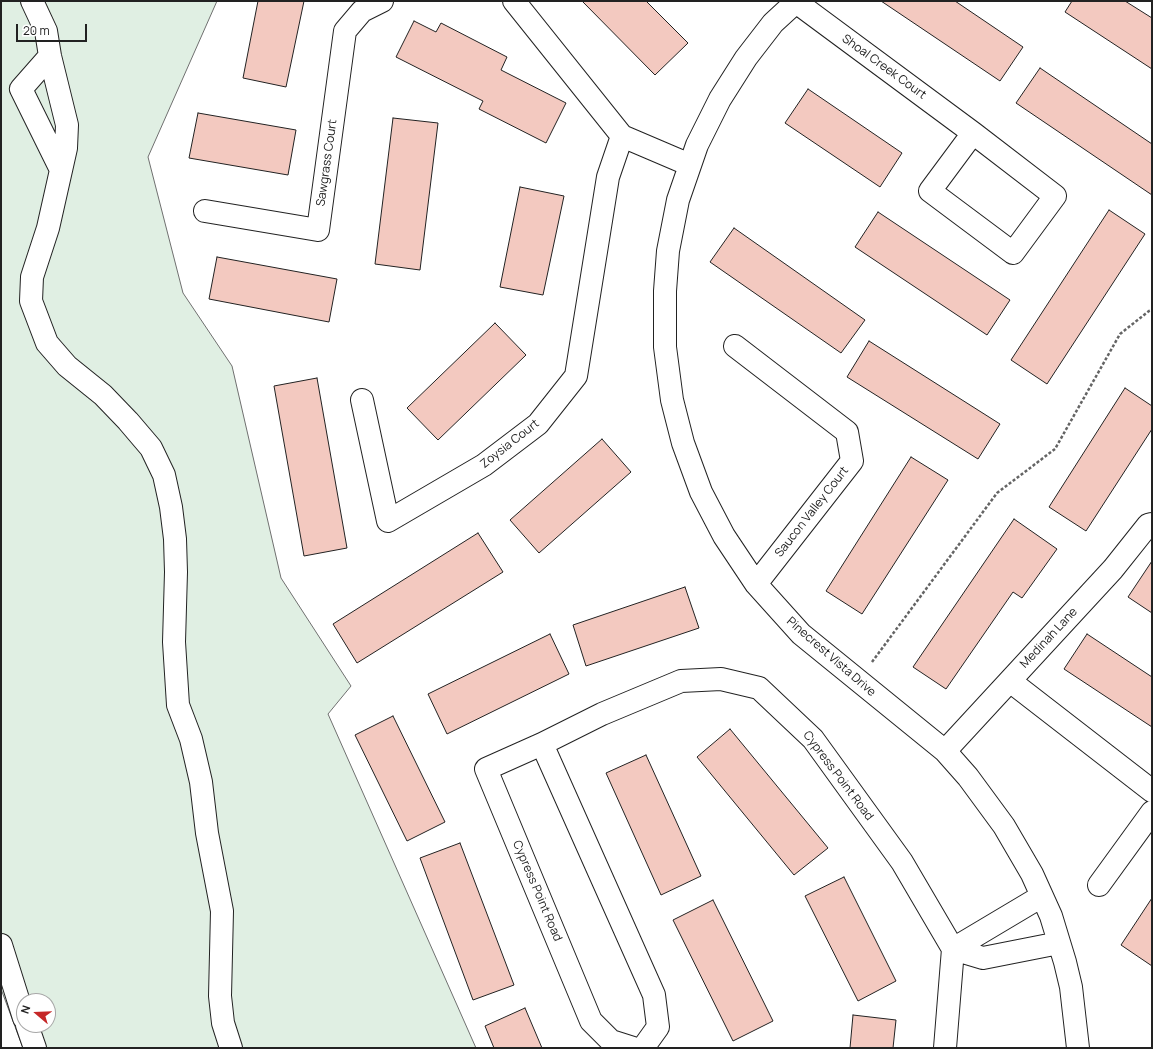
<!DOCTYPE html>
<style>
body{margin:0}
#map{position:relative;width:1153px;height:1049px;overflow:hidden;background:#fff;font-family:Manrope,sans-serif}
canvas{display:block}
.frame{position:absolute;inset:0;border:2px solid #222;pointer-events:none}
.north{position:absolute;left:16px;top:993px;width:40px;height:40px;box-sizing:border-box;background:#fff;border:1px solid #a7a7a7;border-radius:50%;rotate:289deg;font-size:11px;font-weight:700;line-height:16px;text-align:center;color:#222}
.north::after{content:'';display:block;margin:auto;width:14px;height:18px;background:#c62828;clip-path:polygon(50% 0,100% 100%,50% 72%,0 100%)}
.scale{position:absolute;left:16px;top:24px;width:71px;height:18px;box-sizing:border-box;border:2px solid #222;border-top:0;padding-left:5px;font-size:12px;line-height:14px;white-space:nowrap;color:#222;-webkit-text-stroke:3px #fff;paint-order:stroke}
</style>
<div id="map">
<canvas width="1153" height="1049"></canvas>
<div class="frame"></div>
<div class="north">N</div>
<div class="scale">20 m</div>
</div>
<script>
const context = document.querySelector('canvas').getContext('2d');
context.lineJoin = 'round';
function paint(path, color) { context.fillStyle = color; context.fill(path, 'evenodd'); }
const toPath = rows => new Path2D(rows.map(r => 'M' + r).join(''));
function trace(path, color, width, dash) { context.strokeStyle = color; context.lineWidth = width; context.lineCap = dash ? 'butt' : 'round'; context.setLineDash(dash || []); context.stroke(path); }
function label(font, color, halo, rows, align = 'center') {
  context.font = font + ' Manrope,sans-serif'; context.lineWidth = 3; context.setLineDash([]); context.textBaseline = 'middle'; context.strokeStyle = halo; context.fillStyle = color; for (const [text, x, y, turn = 0] of rows) {
    context.save(); context.translate(x, y); context.rotate((+turn || 0) * Math.PI / 180); context.textAlign = isNaN(turn) ? turn : align; if (halo) context.strokeText(text, 0, 0); context.fillText(text, 0, 0); context.restore();
  }
}
const green = toPath([
 [1,1,217,1,148,157,183,293,232,366,281,578,351,686,328,714,476,1048,23,1048,1,989,1,1],
 [24,1001,48,1001,48,1025,24,1025,24,1001]
]);
const building = toPath([
 [258,1,304,1,286,87,243,78,258,1],
 [582,1,646,1,688,43,655,75,582,1],
 [881,1,955,1,1023,47,1000,81,881,1],
 [1072,1,1125,1,1152,18,1152,69,1065,12,1072,1],
 [414,21,436,32,441,23,507,57,501,70,566,103,546,143,479,109,483,101,396,57,414,21],
 [1040,68,1152,144,1152,195,1016,103,1040,68],
 [808,89,902,153,880,187,785,123,808,89],
 [198,113,296,130,288,175,189,158,198,113],
 [393,118,438,123,420,270,375,264,393,118],
 [520,187,564,196,543,295,500,287,520,187],
 [1109,210,1145,234,1047,384,1011,360,1109,210],
 [878,212,1010,300,987,335,855,247,878,212],
 [734,228,865,320,841,353,710,262,734,228],
 [217,257,337,279,329,322,209,299,217,257],
 [495,323,526,355,438,440,407,408,495,323],
 [869,341,1000,424,978,459,847,377,869,341],
 [317,378,347,548,304,556,274,386,317,378],
 [1125,388,1152,406,1152,429,1086,531,1049,507,1125,388],
 [602,439,631,472,539,553,510,520,602,439],
 [911,457,948,480,862,614,826,591,911,457],
 [1014,519,1057,549,1022,598,1013,592,946,689,913,667,1014,519],
 [478,533,503,572,357,663,333,624,478,533],
 [1152,561,1152,613,1128,597,1152,561],
 [685,587,699,628,586,666,573,625,685,587],
 [550,634,569,674,447,734,428,694,550,634],
 [1087,634,1152,677,1152,727,1064,669,1087,634],
 [393,716,445,822,407,841,355,735,393,716],
 [730,729,828,848,794,875,697,757,730,729],
 [646,755,701,876,661,895,606,773,646,755],
 [460,843,514,985,473,1000,420,858,460,843],
 [844,877,896,981,858,1001,805,896,844,877],
 [1152,898,1152,966,1121,945,1152,898],
 [713,900,773,1021,733,1041,673,920,713,900],
 [525,1008,542,1048,494,1048,485,1026,525,1008],
 [853,1015,896,1020,893,1048,850,1048,853,1015]
]);
const path = toPath([
 [872,662,997,493,1055,449,1120,334,1149,311,1152,310]
]);
const minor = toPath([
 [32,1,46,31,50,56,67,125,66,148,48,228,32,277,31,301,47,343,67,366,103,395,128,421,151,448,164,475,171,507,175,539,176,572,174,642,178,705,191,739,201,782,207,833,222,911,220,996,223,1023,231,1048],
 [514,1,622,136,690,165],
 [797,1,773,23,746,58,720,99,697,145,678,200,668,251,665,291,665,347,672,400,683,443,701,492,724,536,756,584,801,634,945,751,968,777,1004,826,1032,874,1051,916,1065,962,1071,987,1078,1048],
 [796,2,973,133,1055,196,1013,253,930,191,973,133],
 [50,56,21,89,61,170],
 [205,211,318,230,345,31,362,11,382,1],
 [735,346,847,432,852,461,756,584],
 [362,400,388,521,484,465,538,424,576,376,608,177,622,136],
 [1010,681,1152,791],
 [542,744,654,995,658,1027,643,1048],
 [945,751,1113,569,1148,525,1152,524],
 [1099,885,1152,812],
 [1,945,24,1018],
 [953,949,983,958,1059,943],
 [953,949,1042,896],
 [27,1025,35,1048],
 [633,1048,611,1041,591,1021,486,769,542,744,602,714,681,681,721,679,759,688,813,739,902,862,953,949,945,1048]
]);
const streetNames = [
 ["Shoal Creek Court",884,67,36],
 ["Sawgrass Court",327,163,-82],
 ["Zoysia Court",510,444,-38],
 ["Saucon Valley Court",812,512,-52],
 ["Medinah Lane",1049,638,-47],
 ["Pinecrest Vista Drive",831,657,41],
 ["Cypress Point Road",838,776,53],
 ["Cypress Point Road",537,891,67]
];
paint(green, '#e0efe3');
trace(green, '#6f6f6f', 1);
paint(building, '#f3c9c0');
trace(building, '#222', 1);
trace(minor, '#222', 24);
trace(path, '#646464', 2.5, [3, 2]);
trace(minor, '#fff', 22);
label('12px', '#222', '#fff', streetNames);
</script>
